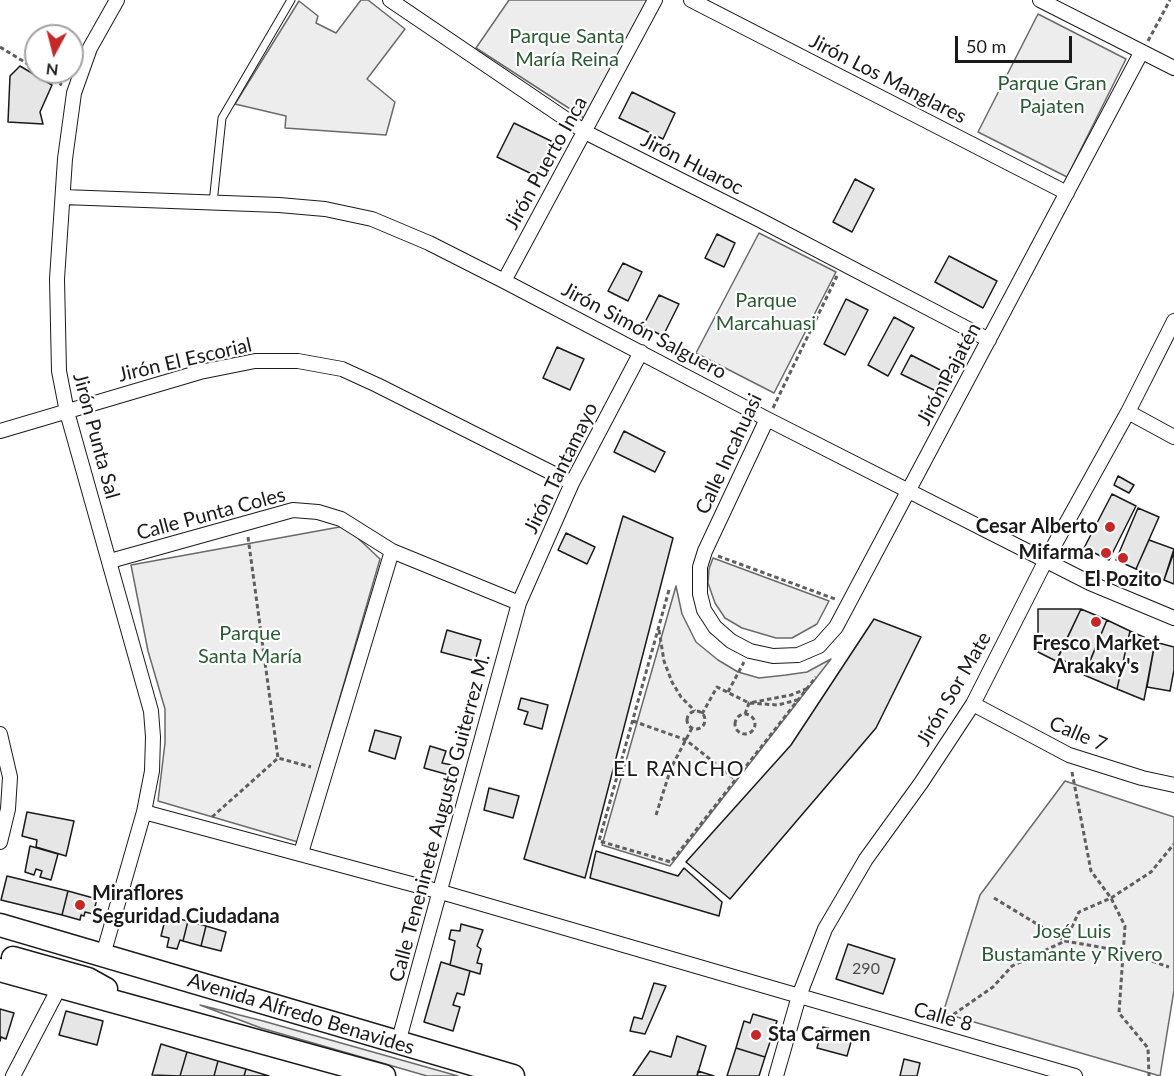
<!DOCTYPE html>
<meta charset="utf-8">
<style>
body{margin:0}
#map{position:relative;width:1174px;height:1076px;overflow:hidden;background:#fff;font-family:Lato,sans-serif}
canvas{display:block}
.north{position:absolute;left:24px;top:24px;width:60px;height:60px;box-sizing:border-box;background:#fff;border:2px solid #a3a3a3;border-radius:50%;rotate:187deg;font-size:16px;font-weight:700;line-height:24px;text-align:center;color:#1a1a1a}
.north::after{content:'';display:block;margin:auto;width:21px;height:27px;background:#c62828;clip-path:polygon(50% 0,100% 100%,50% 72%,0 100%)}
.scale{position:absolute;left:955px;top:36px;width:117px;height:27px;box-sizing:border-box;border:3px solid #1a1a1a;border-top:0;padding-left:8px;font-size:18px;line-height:21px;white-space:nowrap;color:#1a1a1a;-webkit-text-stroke:4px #fff;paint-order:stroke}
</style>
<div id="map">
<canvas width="1174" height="1076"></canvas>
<div class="north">N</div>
<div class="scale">50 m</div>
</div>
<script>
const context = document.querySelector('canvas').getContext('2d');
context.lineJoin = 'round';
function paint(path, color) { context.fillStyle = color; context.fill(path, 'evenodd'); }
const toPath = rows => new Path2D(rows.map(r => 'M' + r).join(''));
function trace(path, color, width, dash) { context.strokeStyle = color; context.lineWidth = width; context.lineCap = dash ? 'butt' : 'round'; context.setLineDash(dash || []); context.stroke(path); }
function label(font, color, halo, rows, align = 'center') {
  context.font = font + ' Lato,sans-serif'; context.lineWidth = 4.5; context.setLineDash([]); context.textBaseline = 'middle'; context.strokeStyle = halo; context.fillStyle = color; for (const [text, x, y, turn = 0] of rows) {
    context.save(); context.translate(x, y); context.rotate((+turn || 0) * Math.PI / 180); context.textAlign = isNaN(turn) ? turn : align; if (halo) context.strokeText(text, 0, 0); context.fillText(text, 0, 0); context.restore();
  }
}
const built = toPath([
 [361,0,368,0,405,29,367,79,395,102,386,135,285,128,286,116,235,104,299,1,318,16,316,23,336,33,361,0],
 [509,0,649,0,584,118,476,48,509,0],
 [1038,14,1126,59,1067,177,978,132,1038,14],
 [759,233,836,272,774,393,696,353,759,233],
 [345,526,380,559,298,842,158,801,165,743,165,709,148,651,131,565,345,526],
 [713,558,829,601,817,624,792,638,776,638,742,628,725,618,715,603,708,583,709,569,713,558],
 [676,586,682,614,696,642,718,660,738,672,759,678,786,675,807,672,831,659,670,866,602,845,676,586],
 [1065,781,1174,817,1174,990,1160,1076,943,1013,980,895,1065,781],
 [200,1005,263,1021,458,1076,427,1076,261,1028,200,1005]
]);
const building = toPath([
 [20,66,52,85,40,112,43,124,8,122,10,76,20,66],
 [632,92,675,113,663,139,619,118,632,92],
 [514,123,553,142,536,176,497,157,514,123],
 [855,179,874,189,852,232,833,222,855,179],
 [717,234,735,243,724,267,705,258,717,234],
 [949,256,997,281,983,308,935,282,949,256],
 [623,263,642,272,628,301,608,291,623,263],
 [659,295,679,304,663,336,643,326,659,295],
 [846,299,868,310,845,355,824,344,846,299],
 [894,317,914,328,888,376,868,365,894,317],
 [557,347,584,359,570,390,543,378,557,347],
 [911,355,952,376,948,385,940,382,936,391,901,374,911,355],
 [624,431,665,452,655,472,614,452,624,431],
 [1118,476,1134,485,1129,493,1114,485,1118,476],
 [1112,494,1136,506,1109,560,1084,548,1112,494],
 [1138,508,1159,517,1136,569,1116,560,1138,508],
 [623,516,673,538,585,878,524,859,623,516],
 [566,533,595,547,587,564,558,550,566,533],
 [1149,540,1174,549,1164,580,1136,569,1149,540],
 [1174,552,1174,584,1164,580,1174,552],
 [1038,609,1081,609,1056,661,1038,652,1038,609],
 [1081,609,1107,620,1086,671,1058,658,1081,609],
 [874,619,921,637,876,728,730,899,686,862,791,745,874,619],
 [1107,620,1130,631,1117,689,1084,675,1107,620],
 [447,630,481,640,475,661,441,652,447,630],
 [1130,631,1155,642,1144,700,1117,689,1130,631],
 [1155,642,1174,647,1174,670,1170,691,1147,687,1155,642],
 [521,698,548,705,542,729,524,724,528,712,518,709,521,698],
 [375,730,401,737,395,759,369,751,375,730],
 [430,746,446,751,442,763,452,765,449,775,424,768,430,746],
 [489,788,519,796,513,818,484,810,489,788],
 [27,812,74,821,66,856,36,847,37,840,22,836,27,812],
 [30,846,58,854,51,880,40,877,42,871,36,869,34,875,25,872,30,846],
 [596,851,678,876,684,868,722,902,719,916,590,878,596,851],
 [7,876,68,891,62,915,1,900,7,876],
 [68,891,97,899,93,914,85,912,84,916,81,915,80,920,62,915,68,891],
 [166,916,188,921,183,941,180,940,177,949,167,947,169,938,161,936,166,916],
 [188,921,206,926,201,946,183,941,188,921],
 [461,924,483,930,477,946,481,949,477,963,482,964,480,974,450,965,455,941,449,939,451,930,460,931,461,924],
 [206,926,226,932,221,951,201,946,206,926],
 [848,944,895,959,883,994,836,979,848,944],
 [441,962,470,971,464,995,457,993,453,1005,460,1007,453,1031,424,1022,441,962],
 [654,983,666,986,645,1034,630,1031,634,1017,642,1019,654,983],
 [0,1009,14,1013,6,1039,1,1037,0,1041,0,1009],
 [66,1011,103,1021,97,1045,59,1035,66,1011],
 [753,1014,777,1021,765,1057,736,1048,744,1021,750,1023,753,1014],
 [823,1027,853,1035,847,1056,817,1048,823,1027],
 [677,1036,706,1046,697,1076,633,1076,650,1051,671,1057,677,1036],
 [161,1044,187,1052,180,1076,152,1075,161,1044],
 [736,1048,765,1057,759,1076,727,1076,736,1048],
 [187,1052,218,1061,214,1076,180,1076,187,1052],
 [904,1059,920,1063,917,1076,900,1076,904,1059],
 [218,1061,246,1069,244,1076,214,1076,218,1061],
 [246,1069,269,1076,244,1076,246,1069],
 [698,1071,714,1076,697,1076,698,1071]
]);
const path = toPath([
 [1148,41,1170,0],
 [0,47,36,69],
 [40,72,62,85],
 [773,408,837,276],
 [248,537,278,758],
 [718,556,835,599],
 [669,590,599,841,671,862,816,677],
 [659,630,664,661,672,682,681,697,695,711],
 [728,692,744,662],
 '687 720a9 9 0 1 1 18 0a9 9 0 1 1-18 0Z',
 '735 724a10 10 0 1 1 20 0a10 10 0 1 1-20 0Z',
 [702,714,717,687,749,703,778,705,797,700],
 [745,714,749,703,791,695,806,689],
 [633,721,686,740,736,780],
 [1072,772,1091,871,1111,898,1125,926,1119,1013,1148,1048,1149,1076],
 [656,815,671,768,692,728],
 [212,817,278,758,311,767],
 [994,898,1065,941,1122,951,1169,967],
 [941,1023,993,987,1012,966,1065,941,1079,912,1111,898,1151,872,1174,844]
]);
const service = toPath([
 [213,203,222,118,291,0]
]);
const minor = toPath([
 [390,0,585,132,758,219,989,340],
 [691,0,1067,193],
 [1040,0,1174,68],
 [63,197,279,205,325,209,372,219,429,243,504,281,767,419,1090,583,1174,618],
 [504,281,655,0],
 [1128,412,1174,437],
 [767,419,705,551,700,567,700,594,704,610,715,627,731,641,750,651,773,656,798,655,819,646,836,627,1141,53],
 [0,431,200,372,255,361,298,361,342,369,377,385,572,483],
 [110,561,293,510,318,512,341,519,392,551,519,603],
 [973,704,1069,755,1142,778,1174,785],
 [0,734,10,777,8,809,0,842],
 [144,812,441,892,1075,1076],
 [301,853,392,551],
 [103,955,144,812,152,771,153,737,151,711,67,412,59,371,57,279,65,159,74,93,90,48,117,0],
 [398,1043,519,603,572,483,641,352],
 [13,1076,59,988],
 [776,1076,799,996,825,929,866,859,921,783,973,704,1046,560,1128,412,1174,321]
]);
const primary = toPath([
 [0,925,513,1076],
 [13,958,88,979,106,989],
 [0,970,384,1076]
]);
const markers = [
 [1110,527,6,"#c62828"],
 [1106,553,6,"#c62828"],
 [1123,558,6,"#c62828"],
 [1096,622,6,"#c62828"],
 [80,905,6,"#c62828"],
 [756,1035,6,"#c62828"]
];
const numberNames = [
 ["290",866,969]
];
const parkNames = [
 ["Parque Santa",567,37],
 ["María Reina",567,60],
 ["Parque Gran",1052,84],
 ["Pajaten",1052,107],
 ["Parque",766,301],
 ["Marcahuasi",766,324],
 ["Parque",250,634],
 ["Santa María",250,657],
 ["José Luis",1072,932],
 ["Bustamante y Rivero",1072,955]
];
const streetNames = [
 ["Jirón Los Manglares",888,79,27],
 ["Jirón Puerto Inca",546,163,-61],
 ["Jirón Huaroc",692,164,27],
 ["Jirón Simón Salguero",644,331,28],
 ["Jirón El Escorial",185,360,-13],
 ["Jirón Pajatén",949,374,-62],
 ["Jirón Punta Sal",96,436,75],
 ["Calle Incahuasi",729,454,-65],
 ["Jirón Tantamayo",561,468,-64],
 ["Calle Punta Coles",211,514,-15],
 ["Jirón Sor Mate",954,689,-60],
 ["Calle 7",1078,734,23],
 ["Calle Teneninete Augusto Guiterrez M.",440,818,-75],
 ["Avenida Alfredo Benavides",301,1014,17],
 ["Calle 8",943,1017,16]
];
const poiNames = [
 ["Cesar Alberto",1098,527],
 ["Mifarma",1094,553],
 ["El Pozito",1123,580,"center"],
 ["Fresco Market",1096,644,"center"],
 ["Arakaky's",1096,667,"center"],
 ["Miraflores",92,894,"left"],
 ["Seguridad Ciudadana",92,917,"left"],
 ["Sta Carmen",768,1035,"left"]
];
const neighbourhoodNames = [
 ["EL RANCHO",679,769]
];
paint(built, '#ededed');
trace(built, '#6a6a6a', 1.5);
paint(building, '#e6e6e6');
trace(building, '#1a1a1a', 1.5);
trace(service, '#1a1a1a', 9);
trace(minor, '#1a1a1a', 16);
trace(primary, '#1a1a1a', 25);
trace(path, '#5f5f5f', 3, [4.5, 3]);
trace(service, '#fff', 7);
trace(minor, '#fff', 14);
trace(primary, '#fff', 22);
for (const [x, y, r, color] of markers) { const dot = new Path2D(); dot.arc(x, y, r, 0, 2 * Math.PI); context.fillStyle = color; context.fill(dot); trace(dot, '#fff', 2); }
label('16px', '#4d4d4d', null, numberNames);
label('20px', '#2b5a34', '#fff', parkNames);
label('20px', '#1a1a1a', '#fff', streetNames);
label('bold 20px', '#1a1a1a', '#fff', poiNames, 'right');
context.letterSpacing = '1.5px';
label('21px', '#1a1a1a', '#fff', neighbourhoodNames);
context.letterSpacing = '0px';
</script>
